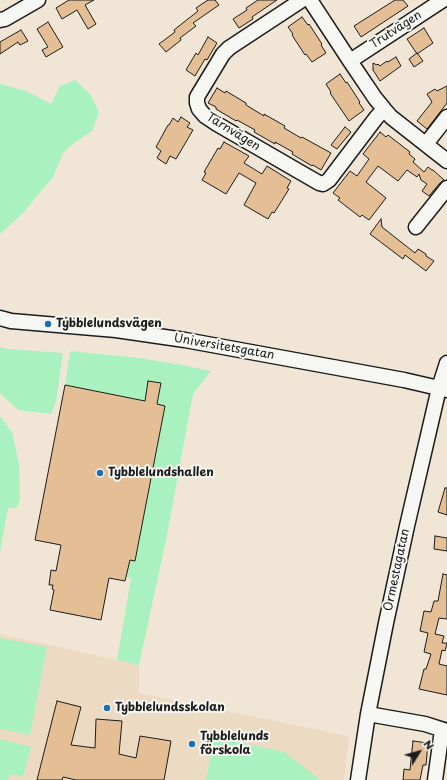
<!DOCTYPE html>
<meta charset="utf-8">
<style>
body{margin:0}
#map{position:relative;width:447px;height:780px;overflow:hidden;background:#f1e6d6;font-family:"Playpen Sans",sans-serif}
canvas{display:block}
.north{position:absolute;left:399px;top:732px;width:40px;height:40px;-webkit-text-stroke:3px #f6f6f2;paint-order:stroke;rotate:53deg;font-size:11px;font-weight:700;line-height:16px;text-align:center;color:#1c1c1c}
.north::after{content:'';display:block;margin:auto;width:14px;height:18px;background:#1c1c1c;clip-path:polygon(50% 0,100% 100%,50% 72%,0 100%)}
</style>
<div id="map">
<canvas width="447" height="780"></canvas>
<div class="north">N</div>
</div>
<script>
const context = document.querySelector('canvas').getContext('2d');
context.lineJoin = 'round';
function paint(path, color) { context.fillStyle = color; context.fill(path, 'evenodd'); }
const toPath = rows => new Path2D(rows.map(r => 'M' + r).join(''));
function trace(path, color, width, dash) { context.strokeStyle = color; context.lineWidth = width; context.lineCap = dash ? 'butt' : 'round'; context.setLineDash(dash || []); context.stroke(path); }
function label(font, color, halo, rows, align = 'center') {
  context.font = font + ' "Playpen Sans",sans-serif'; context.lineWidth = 4; context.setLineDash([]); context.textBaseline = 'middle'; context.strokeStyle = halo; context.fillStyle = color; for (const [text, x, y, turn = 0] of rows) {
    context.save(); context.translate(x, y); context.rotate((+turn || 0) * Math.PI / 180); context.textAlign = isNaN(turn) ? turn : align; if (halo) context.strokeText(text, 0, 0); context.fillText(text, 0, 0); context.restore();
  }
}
const built = toPath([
 [0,634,139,665,139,693,349,736,344,780,0,780]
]);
const green = toPath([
 [75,80,90,94,99,112,92,131,74,143,63,153,53,177,23,213,0,234,0,84,26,91,51,104,60,86],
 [0,347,8,349,63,353,56,401,51,414,18,410,0,393],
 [70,351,139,358,182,365,211,371,193,394,167,535,139,665,117,660,131,578,126,577,130,560,135,561,165,406,157,404,161,384,149,381,145,401,65,385],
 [0,416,12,432,19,464,20,500,16,508,8,508,0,552],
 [0,638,47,647,30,735,0,729],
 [214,737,284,752,304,767,320,780,206,780],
 [0,739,31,747,23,777,14,774,9,777,7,780,0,780]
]);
const building = toPath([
 [69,0,94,0,85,5,96,24,88,29,77,10,62,19,56,8,69,0],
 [208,0,215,0,219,5,193,23,196,26,180,38,181,40,166,52,159,44,175,32,174,30,198,11,196,8,208,0],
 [258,0,277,0,252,17,253,19,239,28,233,19,247,10,246,8,258,0],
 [395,0,403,0,408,6,361,37,354,26,395,0],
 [302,17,308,25,309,24,322,44,321,45,326,53,312,62,306,54,305,55,292,35,293,34,288,27,302,17],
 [48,22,63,47,46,57,42,50,48,47,37,29,48,22],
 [424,28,433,43,417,54,407,39,424,28],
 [21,30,28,41,20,45,18,42,0,54,0,42,21,30],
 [208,37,217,43,207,60,205,59,195,76,186,70,196,53,198,55,208,37],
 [417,53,423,61,414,67,409,59,417,53],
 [396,57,401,66,380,81,373,70,373,63,377,65,378,64,380,66,387,61,388,62,396,57],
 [340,74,346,83,347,82,360,102,359,103,364,110,349,121,330,93,331,92,326,84,340,74],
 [447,86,447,103,427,129,417,121,432,102,427,94,435,89,437,91,447,86],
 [217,88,225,93,226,91,246,103,246,105,264,116,264,114,285,126,284,128,301,138,302,137,331,153,321,170,313,165,312,166,292,154,293,152,275,142,275,144,254,132,255,130,237,120,236,121,216,109,216,107,208,103,217,88],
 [181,117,190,123,187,127,193,130,176,159,170,156,166,164,157,158,161,151,156,147,168,125,169,125,173,118,178,122,181,117],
 [345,127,351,132,337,149,331,145,345,127],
 [380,132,386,137,388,135,410,152,409,154,415,159,413,162,424,172,428,167,432,170,433,170,444,180,440,183,429,196,422,191,427,184,421,180,419,174,417,177,407,170,398,181,378,166,366,182,386,198,369,220,362,215,360,217,338,200,340,198,333,193,350,171,357,176,369,159,363,154,380,132],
 [224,142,249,156,244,163,262,174,267,166,291,181,287,188,289,189,274,213,272,212,268,219,244,205,256,183,239,173,226,194,202,180,206,173,204,172,218,148,220,149,224,142],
 [381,219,382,227,415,253,418,249,426,254,426,256,434,261,426,271,405,255,403,259,370,234,381,219],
 [148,381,161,383,157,404,165,406,135,561,130,560,125,581,109,578,101,620,50,610,54,590,52,589,53,585,49,585,51,570,56,571,61,545,35,540,65,385,145,401,148,381],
 [445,488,447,488,447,515,438,512,445,488],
 [435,536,447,538,447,551,434,549,435,536],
 [443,574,447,575,447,619,439,618,435,634,444,636,442,643,447,643,445,651,442,650,439,664,447,666,447,695,419,689,424,669,426,669,431,654,424,652,428,633,420,631,424,611,431,612,434,601,438,601,443,574],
 [57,701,81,707,71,745,95,748,96,719,122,721,119,754,136,758,140,736,171,741,164,780,76,780,63,777,62,780,37,780,57,701],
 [413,741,428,743,426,765,423,765,420,780,403,780,404,769,410,770,413,741]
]);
const minor = toPath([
 [302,0,229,48,223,54,197,97,197,103,199,109,205,116,217,124,319,183,323,184,329,180,376,118,384,109],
 [310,0,350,61,375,98,384,109,391,117,447,161],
 [0,20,5,19,38,0],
 [350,61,443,0],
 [426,144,447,117],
 [416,227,447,188],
 [0,318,11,321,116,330,185,340,404,380,447,390],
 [368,714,425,724,447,731],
 [358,780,368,714,386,623,407,526,439,388,447,363],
 [435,780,442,730]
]);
const markers = [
 [48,324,4,"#1f6fb2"],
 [100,473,4,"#1f6fb2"],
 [107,708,4,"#1f6fb2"],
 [192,744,4,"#1f6fb2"]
];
const streetNames = [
 ["Trutvägen",396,30,-33],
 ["Tärnvägen",233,132,32],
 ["Universitetsgatan",224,347,10],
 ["Ormestagatan",397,570,-78]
];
const poiNames = [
 ["Tybblelundsvägen",56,324],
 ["Tybblelundshallen",108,473],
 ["Tybblelundsskolan",115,708],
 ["Tybblelunds",200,737],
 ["förskola",200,751]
];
paint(built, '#eddac2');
paint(green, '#a9f2c0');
paint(building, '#e4bf95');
trace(building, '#1c1c1c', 1);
trace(minor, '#1c1c1c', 17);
trace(minor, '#f6f6f2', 14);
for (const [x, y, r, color] of markers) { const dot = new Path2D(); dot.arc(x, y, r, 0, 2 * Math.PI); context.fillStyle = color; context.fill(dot); trace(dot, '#f6f6f2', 1.5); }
label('12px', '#1c1c1c', '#f6f6f2', streetNames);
label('bold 12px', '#1c1c1c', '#f6f6f2', poiNames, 'left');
</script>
